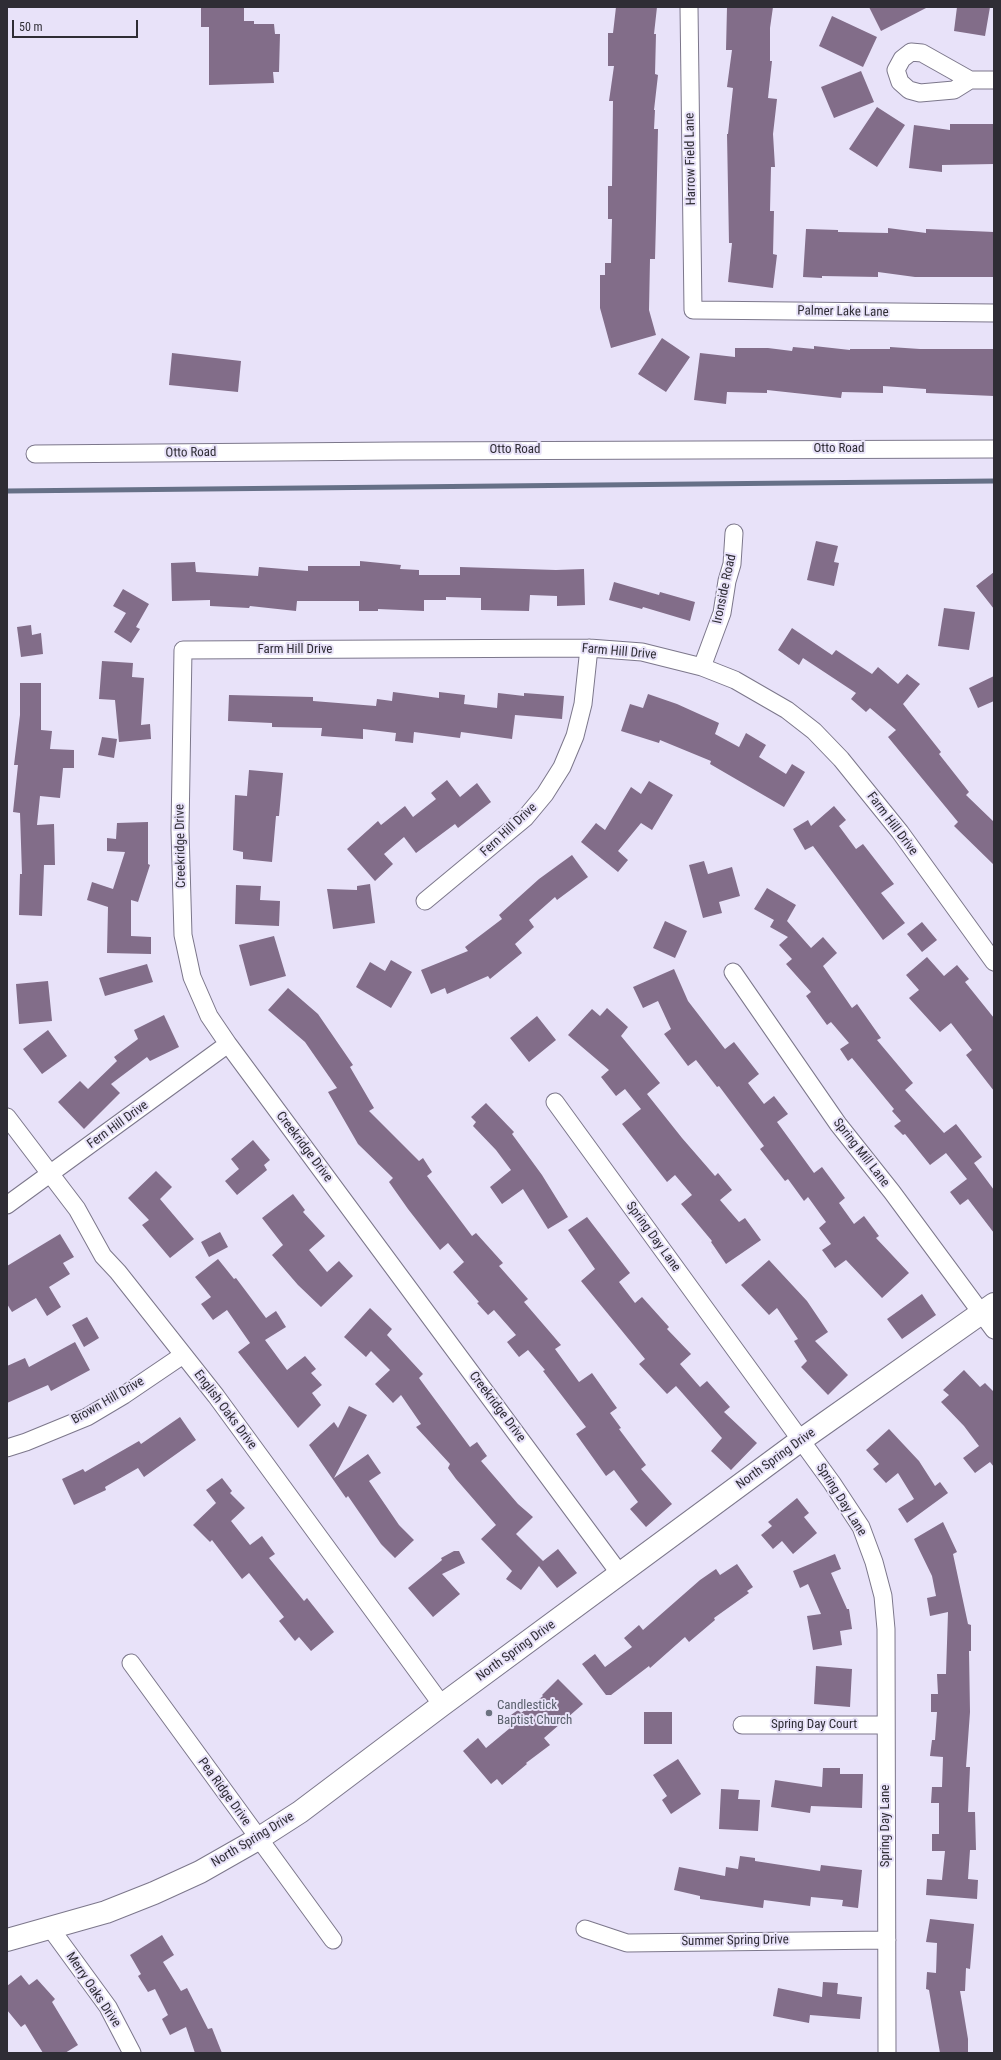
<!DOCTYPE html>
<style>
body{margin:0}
#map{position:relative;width:1001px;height:2060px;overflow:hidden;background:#e8e2f9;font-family:"Roboto Condensed",sans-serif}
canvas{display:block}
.frame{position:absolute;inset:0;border:8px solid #2f2d35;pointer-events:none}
.scale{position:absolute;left:12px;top:20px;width:126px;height:18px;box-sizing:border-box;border:2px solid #2f2d35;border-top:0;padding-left:5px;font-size:12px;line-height:14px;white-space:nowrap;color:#2f2d35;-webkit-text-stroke:3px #e8e2f9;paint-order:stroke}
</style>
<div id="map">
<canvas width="1001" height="2060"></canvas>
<div class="frame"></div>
<div class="scale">50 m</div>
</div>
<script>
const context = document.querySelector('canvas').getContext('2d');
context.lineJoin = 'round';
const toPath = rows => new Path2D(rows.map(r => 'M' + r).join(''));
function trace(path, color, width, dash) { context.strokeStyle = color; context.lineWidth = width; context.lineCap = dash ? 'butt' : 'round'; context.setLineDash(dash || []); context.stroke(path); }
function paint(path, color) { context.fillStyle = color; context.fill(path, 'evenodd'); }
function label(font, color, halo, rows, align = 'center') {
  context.font = font + ' "Roboto Condensed",sans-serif'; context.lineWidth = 4; context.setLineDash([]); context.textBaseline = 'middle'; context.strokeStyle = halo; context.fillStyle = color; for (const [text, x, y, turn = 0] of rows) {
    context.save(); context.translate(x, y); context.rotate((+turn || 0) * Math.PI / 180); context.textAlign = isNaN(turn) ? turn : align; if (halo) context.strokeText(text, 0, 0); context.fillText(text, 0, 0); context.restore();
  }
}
const stream = toPath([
 [7,491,994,481]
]);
const building = toPath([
 [201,7,244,7,244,21,254,21,254,24,274,24,275,34,280,34,279,72,273,72,274,83,209,85,209,27,201,27],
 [616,7,657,7,654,34,656,34,655,74,658,75,654,110,655,110,654,129,658,129,656,220,655,259,650,259,649,310,656,335,611,348,600,308,600,275,605,275,605,263,611,263,612,219,608,219,608,186,612,186,613,101,609,101,614,66,608,66,608,33,613,33],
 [727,7,773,7,770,28,770,61,772,61,768,98,777,99,773,134,775,167,771,167,770,211,774,211,773,254,777,255,773,288,728,282,732,243,729,243,727,134,728,134,733,88,727,87,732,50,726,50],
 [869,7,928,7,881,31],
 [957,7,990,7,985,36,954,31],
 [832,16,877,37,863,67,819,46],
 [861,71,874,102,834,118,821,87],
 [877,107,905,125,877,167,849,149],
 [950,124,994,124,994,164,942,165,942,172,909,168,914,125,950,130],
 [888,228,926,233,926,229,994,232,994,277,915,277,878,272,878,277,822,276,822,278,803,277,806,229,838,230,838,232,888,233],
 [662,338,690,357,666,392,638,374],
 [814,346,850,350,850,349,890,349,890,347,920,349,994,349,994,396,926,393,926,389,883,386,883,393,842,392,841,398,767,390,767,393,727,392,726,404,694,400,700,353,735,357,735,348,768,348,792,351,793,347,814,349],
 [172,353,241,361,238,392,169,385],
 [816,541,838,546,834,562,839,563,834,586,807,580],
 [360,561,401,565,400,569,419,570,419,575,460,575,460,567,556,570,584,569,585,605,557,606,557,596,530,595,529,611,481,610,481,598,446,597,446,600,424,600,424,611,378,609,378,611,359,611,359,601,297,601,296,611,250,606,249,608,210,606,210,600,172,601,171,563,195,562,196,572,258,576,259,567,308,571,308,566,360,566],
 [994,572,994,609,976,586],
 [614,582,659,595,660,592,695,602,690,621,643,607,642,609,609,600],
 [123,589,149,604,136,627,140,629,131,643,114,632,126,613,113,606],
 [944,608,975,612,969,650,938,646],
 [31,625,32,635,41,633,43,654,21,657,17,627],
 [792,628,832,655,836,650,872,674,878,667,898,684,907,674,920,684,903,704,941,752,939,754,969,792,966,795,994,822,994,865,954,826,958,822,888,737,896,730,870,708,866,712,851,699,856,693,803,658,799,665,778,650],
 [102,661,133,663,132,677,144,678,141,725,150,724,151,739,119,742,115,700,99,699],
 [994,676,994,701,978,708,969,688],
 [20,683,41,683,41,730,52,731,50,749,74,750,74,768,63,768,60,798,40,796,37,825,54,824,55,865,44,865,42,916,19,915,20,874,22,874,20,813,13,812,18,765,14,765,20,715],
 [393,692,439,698,439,692,465,695,464,704,497,708,498,693,524,696,524,693,564,696,562,719,515,715,512,739,461,732,460,738,414,732,413,743,395,741,396,733,363,729,363,739,321,736,322,728,272,727,272,723,228,721,229,695,313,697,313,701,376,706,377,699,392,701],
 [648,694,677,704,719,723,715,734,739,747,746,733,766,745,759,757,786,774,792,764,805,772,784,807,710,764,711,761,660,740,659,743,621,731,630,704,643,708],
 [102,737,117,739,114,758,98,755],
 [249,770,283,773,279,816,276,816,272,862,243,859,243,852,233,850,235,795,247,796],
 [447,780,460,797,477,783,491,802,458,828,455,824,416,853,404,837,384,854,393,864,375,881,347,849,378,821,381,825,405,806,413,817,436,799,431,793],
 [649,781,673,795,652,830,641,823,618,851,628,860,618,872,581,842,596,823,605,830,631,787,641,794],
 [834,806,846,820,839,826,856,849,863,844,894,884,881,893,905,923,883,940,813,846,805,850,793,829,808,820,811,826],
 [148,822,148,864,150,865,138,902,131,900,131,936,151,937,151,954,107,953,108,907,87,900,92,882,113,889,125,852,107,851,107,838,116,839,117,823],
 [572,855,588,877,557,900,555,897,529,920,534,927,515,944,522,953,490,979,488,976,447,994,445,988,431,994,421,970,468,951,465,947,502,919,499,915,539,879],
 [704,861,708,874,732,867,740,896,719,902,722,913,703,918,689,865],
 [370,884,375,923,333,929,327,889,357,890,357,886],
 [236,885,261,886,260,900,280,901,279,926,235,924],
 [767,888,796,905,787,921,811,948,823,937,837,953,823,966,852,1008,857,1004,881,1038,877,1040,913,1083,905,1090,944,1133,956,1124,982,1157,974,1163,994,1190,994,1233,968,1199,960,1205,950,1192,967,1179,946,1153,930,1165,905,1134,903,1135,894,1126,901,1121,892,1111,894,1109,852,1058,848,1061,840,1049,849,1043,831,1022,827,1025,806,996,811,992,786,964,792,959,779,945,788,937,770,927,774,920,754,909],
 [665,921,687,931,675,958,653,948],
 [922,922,937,940,922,952,907,934],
 [274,936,286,976,250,986,239,945],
 [927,957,944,976,957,965,969,979,965,982,994,1018,994,1091,966,1055,972,1050,951,1023,940,1032,909,998,919,990,906,975],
 [391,960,412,972,391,1008,356,987,370,962,385,971],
 [147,964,153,982,105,996,99,978],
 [674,969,688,1001,725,1049,734,1042,759,1074,748,1083,764,1104,774,1096,788,1114,777,1122,814,1173,822,1167,845,1198,839,1203,854,1224,864,1216,879,1236,876,1238,909,1273,882,1298,846,1260,835,1268,822,1250,831,1244,819,1228,826,1222,808,1197,804,1201,788,1179,785,1181,760,1149,764,1146,719,1086,717,1087,696,1060,688,1066,664,1034,671,1029,658,1001,643,1008,633,987],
 [48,981,52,1021,19,1024,16,984],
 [288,988,318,1014,353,1065,350,1067,374,1108,369,1111,419,1161,423,1158,432,1172,427,1176,472,1236,476,1233,503,1263,499,1266,528,1299,524,1302,561,1345,555,1349,579,1382,592,1373,617,1408,610,1413,621,1428,619,1429,646,1465,641,1469,672,1504,646,1527,630,1509,638,1502,614,1470,606,1476,576,1434,586,1427,543,1371,545,1370,528,1350,519,1357,507,1342,516,1335,494,1310,488,1315,477,1303,479,1302,453,1272,464,1262,448,1243,440,1250,408,1209,389,1182,393,1178,358,1144,328,1092,337,1088,305,1042,268,1010],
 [607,1008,628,1027,621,1036,660,1083,647,1094,682,1138,715,1176,718,1173,732,1190,720,1200,739,1222,745,1218,761,1240,726,1264,711,1242,712,1241,681,1204,692,1195,675,1175,667,1182,622,1124,641,1109,625,1089,616,1096,601,1077,609,1070,568,1035,592,1009,600,1016],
 [164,1015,179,1047,150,1061,147,1057,111,1084,120,1093,84,1129,58,1102,80,1081,88,1089,117,1061,114,1057,138,1039,134,1030],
 [537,1016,556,1040,529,1062,510,1038],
 [48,1030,67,1056,42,1074,23,1049],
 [486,1103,514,1132,512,1134,542,1175,568,1217,548,1229,523,1189,502,1204,490,1187,511,1170,496,1150,473,1126,476,1122,471,1117],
 [253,1140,270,1160,264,1165,267,1170,237,1195,225,1181,239,1169,231,1159],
 [156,1171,172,1187,160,1199,194,1239,170,1258,142,1225,149,1220,128,1198],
 [293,1194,305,1210,303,1212,325,1236,309,1250,327,1272,339,1261,353,1276,321,1307,298,1285,272,1255,283,1245,262,1218],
 [587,1217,630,1273,619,1282,635,1303,642,1297,669,1327,667,1329,691,1354,680,1364,700,1387,707,1381,730,1407,724,1412,757,1443,731,1470,711,1451,722,1438,676,1386,667,1394,639,1364,645,1359,581,1281,595,1269,568,1230],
 [220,1232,228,1247,209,1257,201,1242],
 [60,1234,74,1257,63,1263,70,1274,49,1287,61,1307,47,1316,36,1298,12,1312,7,1304,7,1266],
 [218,1259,234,1279,236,1278,266,1318,276,1311,286,1327,265,1340,287,1370,305,1356,316,1369,311,1373,322,1385,312,1393,321,1405,298,1428,238,1352,250,1343,227,1310,213,1320,201,1304,211,1297,195,1277],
 [769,1260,807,1301,828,1332,815,1341,848,1375,828,1395,801,1367,807,1361,794,1341,798,1339,777,1308,769,1315,741,1285],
 [922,1294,936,1315,902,1339,887,1319],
 [370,1308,392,1329,387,1335,423,1374,419,1378,470,1447,477,1442,487,1456,481,1461,518,1504,533,1517,516,1534,543,1561,558,1549,577,1573,557,1588,539,1566,521,1590,506,1579,512,1571,481,1539,496,1525,456,1479,448,1468,450,1464,416,1427,421,1424,401,1395,393,1403,375,1384,390,1370,371,1351,366,1357,344,1337],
 [87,1317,99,1338,84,1347,72,1325],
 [75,1342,90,1370,51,1391,48,1385,7,1403,7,1366,25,1358,29,1367],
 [964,1370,980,1387,985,1383,994,1392,994,1467,990,1462,975,1473,963,1458,979,1446,964,1426,941,1402,949,1395,943,1390],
 [349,1406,367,1415,334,1478,368,1454,381,1473,369,1481,399,1525,414,1540,395,1558,381,1544,348,1496,346,1498,309,1445,334,1422,338,1428],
 [180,1417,196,1440,144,1477,138,1468,105,1487,106,1490,74,1505,62,1479,83,1469,85,1472,139,1441,141,1444],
 [889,1429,919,1461,935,1486,940,1482,948,1493,907,1523,898,1509,914,1499,898,1473,886,1483,873,1469,879,1464,866,1450],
 [222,1478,232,1491,230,1493,245,1508,231,1521,250,1545,262,1536,275,1554,269,1558,304,1601,307,1598,334,1632,311,1651,299,1637,295,1641,279,1621,284,1617,249,1573,242,1579,212,1540,210,1542,193,1525,216,1503,206,1490],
 [797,1498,809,1513,804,1517,817,1533,793,1554,782,1541,773,1549,761,1535,772,1526,768,1522],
 [943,1522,957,1552,953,1554,968,1624,971,1625,971,1651,969,1651,970,1712,966,1767,970,1767,968,1812,975,1812,976,1850,970,1850,968,1879,978,1880,977,1899,926,1895,927,1879,942,1880,945,1851,932,1851,932,1834,939,1834,939,1803,931,1803,932,1787,942,1787,943,1757,930,1756,932,1740,935,1740,937,1712,931,1712,931,1694,938,1694,937,1674,946,1674,948,1612,930,1616,927,1598,936,1596,932,1576,914,1539],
 [454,1551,459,1551,465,1563,442,1574,460,1594,433,1617,408,1588,442,1560,441,1558],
 [835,1554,841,1569,831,1573,847,1609,849,1609,852,1629,840,1631,842,1645,813,1650,807,1616,821,1614,808,1584,800,1588,793,1571],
 [737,1564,753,1587,747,1591,749,1593,714,1618,715,1620,689,1642,685,1637,650,1668,649,1666,611,1695,606,1695,582,1664,595,1654,605,1667,632,1647,624,1638,639,1625,643,1630,700,1580,716,1569,720,1575],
 [816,1666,852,1669,850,1707,814,1704],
 [558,1679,583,1704,544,1738,550,1745,526,1763,527,1764,502,1785,497,1779,491,1784,463,1751,478,1738,486,1748,510,1728,504,1720,518,1710,521,1713,543,1696,542,1695],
 [644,1712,672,1712,672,1744,644,1744],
 [678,1759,701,1794,671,1814,662,1800,667,1796,653,1775],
 [823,1768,840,1768,840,1774,863,1774,862,1808,811,1806,810,1813,771,1807,775,1780,822,1787],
 [721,1789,739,1790,738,1799,760,1800,758,1831,719,1829],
 [740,1856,755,1858,755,1861,820,1871,821,1865,862,1870,858,1908,842,1906,843,1900,811,1897,810,1906,764,1900,763,1908,700,1899,700,1896,674,1890,679,1867,725,1876,726,1867,738,1869],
 [930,1919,974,1924,970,1969,966,1968,965,1991,960,1991,968,2039,968,2053,940,2053,929,1990,926,1989,927,1972,936,1973,937,1943,926,1942],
 [162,1935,174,1955,163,1962,181,1991,187,1988,208,2029,212,2028,222,2053,195,2053,186,2027,170,2035,162,2019,168,2015,155,1989,148,1992,138,1976,141,1974,130,1955],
 [21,1975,29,1985,37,1979,55,1999,52,2002,78,2045,65,2053,43,2053,25,2024,21,2027,7,2010,7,1986],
 [823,1982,838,1983,837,1994,862,1997,860,2019,810,2015,809,2023,773,2016,778,1988,822,1997]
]);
const street = toPath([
 [689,7,693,310,994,313],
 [970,80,922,53,911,52,902,59,896,70,900,82,909,90,920,93,954,90,970,80,994,80],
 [35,454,399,451,994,449],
 [702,667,722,613,727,581,732,564,734,533],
 [425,901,525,818,545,794,562,767,575,736,583,704,589,648],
 [733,972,838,1124,892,1192,994,1330],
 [555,1102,832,1483,861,1527,874,1562,883,1596,886,1629,887,2053],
 [7,1117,77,1209,103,1256,118,1272,216,1396,442,1705],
 [7,1205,228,1044],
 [7,1448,26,1442,87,1417,124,1395,183,1355],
 [620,1574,228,1044,209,1016,192,977,183,935,180,830,183,650,589,648,642,652,702,667,735,680,787,710,814,731,841,759,900,832,994,962],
 [131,1663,333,1940],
 [742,1725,886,1725],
 [51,1929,108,2007,132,2053],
 [585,1929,627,1943,887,1940]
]);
const secondary = toPath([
 [7,1940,106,1912,154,1893,200,1872,258,1839,300,1812,442,1705,801,1440,994,1304]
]);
const markers = [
 [489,1713,4,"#6b7280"]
];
const streetNames = [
 ["Harrow Field Lane",691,159,-91],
 ["Palmer Lake Lane",843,312,1],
 ["Otto Road",839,449],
 ["Otto Road",515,450],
 ["Otto Road",191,453,-1],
 ["Ironside Road",725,589,-78],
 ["Farm Hill Drive",295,650],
 ["Farm Hill Drive",619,652,5],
 ["Farm Hill Drive",892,824,53],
 ["Fern Hill Drive",509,830,-43],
 ["Creekridge Drive",181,846,-91],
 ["Fern Hill Drive",118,1125,-36],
 ["Creekridge Drive",304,1147,53],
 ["Spring Mill Lane",861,1153,52],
 ["Spring Day Lane",653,1237,54],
 ["Brown Hill Drive",108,1401,-30],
 ["Creekridge Drive",497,1407,53],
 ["English Oaks Drive",225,1410,53],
 ["North Spring Drive",776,1459,-36],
 ["Spring Day Lane",841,1500,58],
 ["North Spring Drive",516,1651,-36],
 ["Spring Day Court",814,1725],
 ["Pea Ridge Drive",224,1792,54],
 ["Spring Day Lane",886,1826,-90],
 ["North Spring Drive",253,1840,-31],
 ["Summer Spring Drive",735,1941,-1],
 ["Merry Oaks Drive",93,1990,56]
];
const worshipNames = [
 ["Candlestick",497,1706],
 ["Baptist Church",497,1721]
];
trace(stream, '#667087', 5);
paint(building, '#826d89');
trace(street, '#7c778b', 19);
trace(secondary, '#7c778b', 24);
trace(street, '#fff', 17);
trace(secondary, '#fff', 22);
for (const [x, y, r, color] of markers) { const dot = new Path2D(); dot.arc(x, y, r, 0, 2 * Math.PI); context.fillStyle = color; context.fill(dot); trace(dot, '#e8e2f9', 1.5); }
label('13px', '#2f2d35', '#e8e2f9', streetNames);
label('13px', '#5b616d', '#e8e2f9', worshipNames, 'left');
</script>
